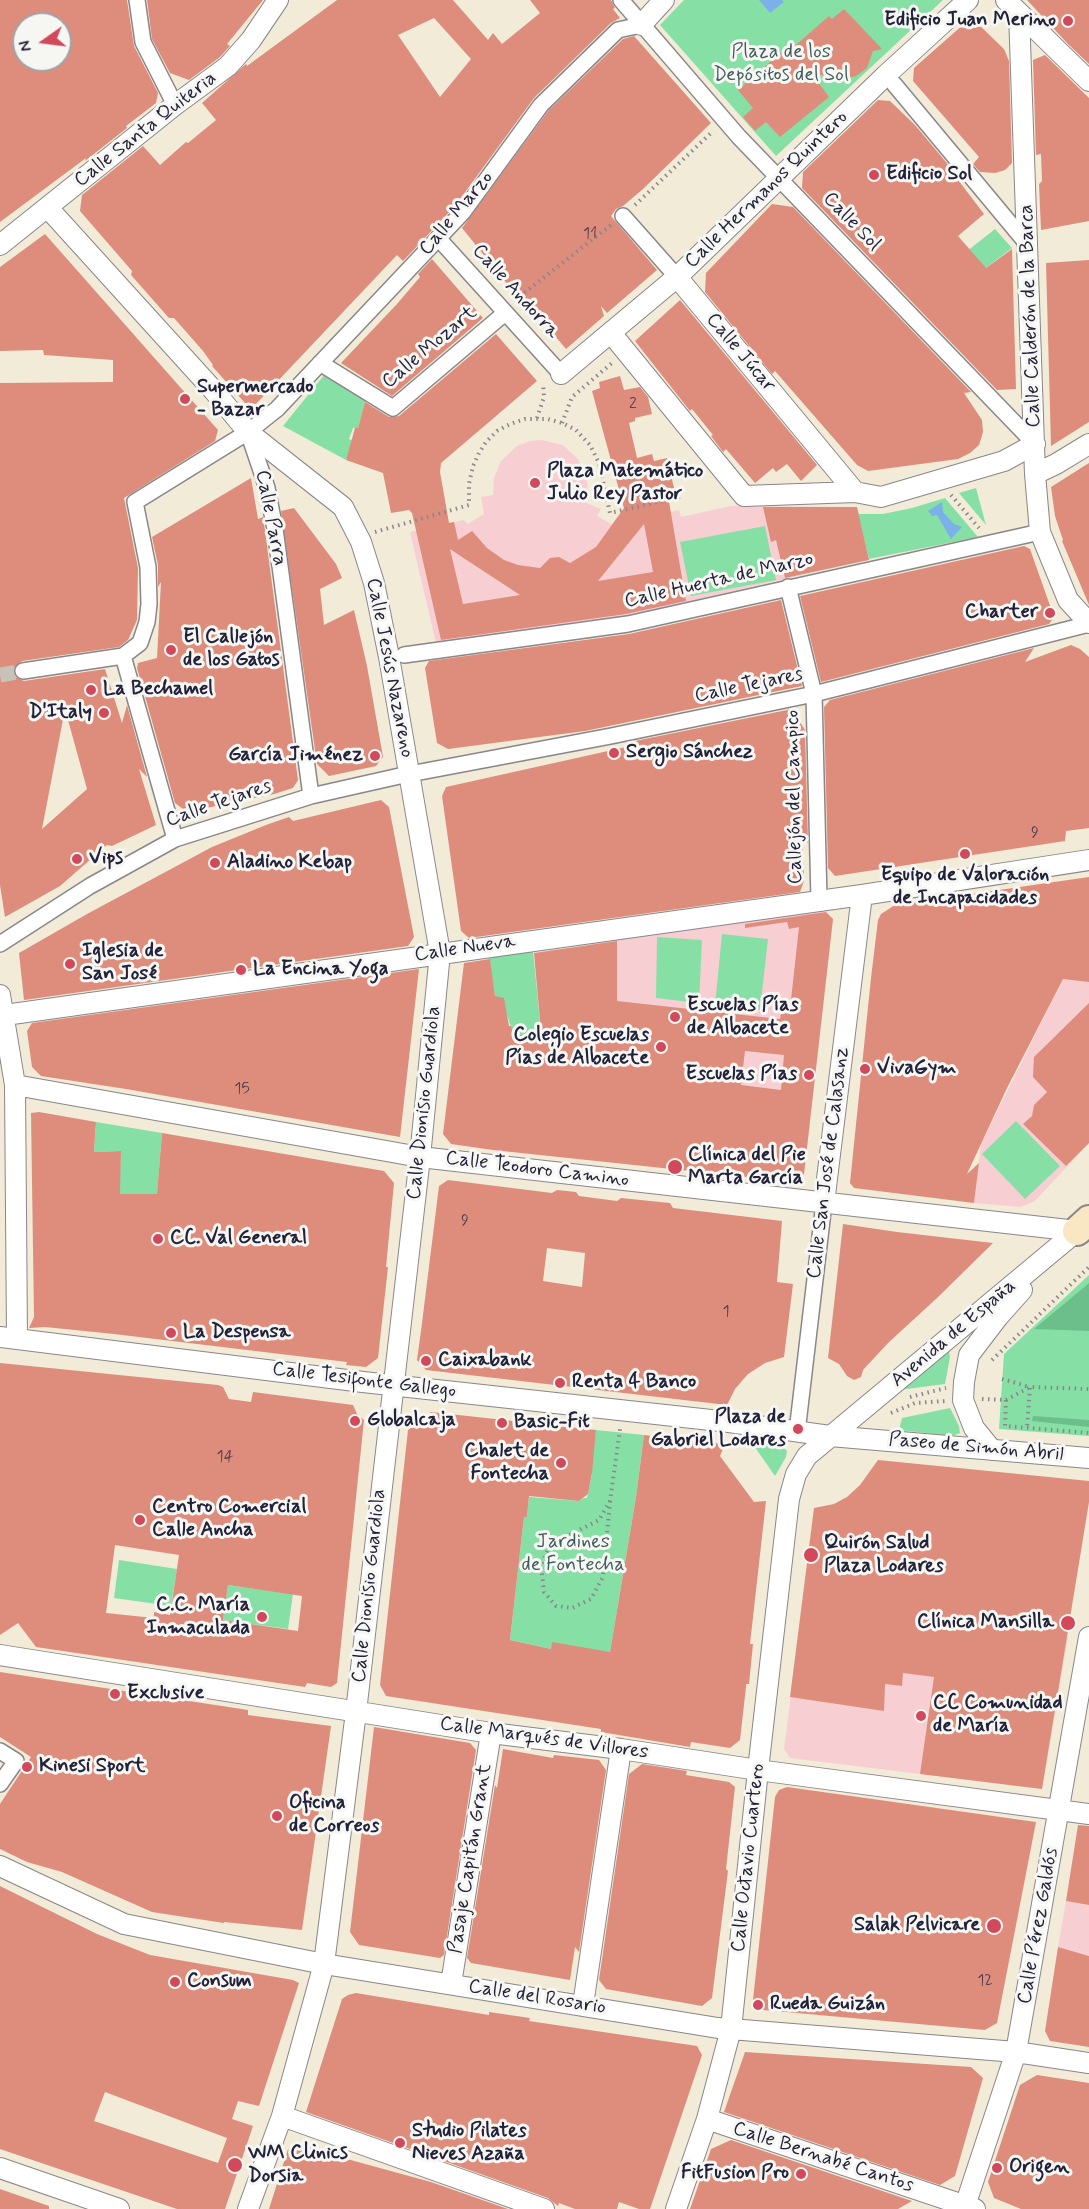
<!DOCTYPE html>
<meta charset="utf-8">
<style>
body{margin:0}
#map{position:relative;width:1089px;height:2209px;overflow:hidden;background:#f1ebd8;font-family:Mynerve,sans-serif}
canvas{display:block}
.north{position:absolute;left:12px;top:12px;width:60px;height:60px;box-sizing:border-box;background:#f6f6f2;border:2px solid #a1a1a9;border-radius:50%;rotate:256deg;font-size:16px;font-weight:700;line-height:24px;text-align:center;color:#22223b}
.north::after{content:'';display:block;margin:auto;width:21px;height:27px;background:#d1495b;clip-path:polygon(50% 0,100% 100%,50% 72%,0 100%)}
</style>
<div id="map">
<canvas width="1089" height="2209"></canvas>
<div class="north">N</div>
</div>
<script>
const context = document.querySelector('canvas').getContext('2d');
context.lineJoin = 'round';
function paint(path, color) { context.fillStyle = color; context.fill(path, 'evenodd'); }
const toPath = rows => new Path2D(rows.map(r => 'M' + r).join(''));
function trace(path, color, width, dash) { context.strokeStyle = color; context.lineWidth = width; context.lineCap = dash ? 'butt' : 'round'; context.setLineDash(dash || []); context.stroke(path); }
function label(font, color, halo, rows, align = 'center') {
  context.font = font + ' Mynerve,sans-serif'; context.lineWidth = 6; context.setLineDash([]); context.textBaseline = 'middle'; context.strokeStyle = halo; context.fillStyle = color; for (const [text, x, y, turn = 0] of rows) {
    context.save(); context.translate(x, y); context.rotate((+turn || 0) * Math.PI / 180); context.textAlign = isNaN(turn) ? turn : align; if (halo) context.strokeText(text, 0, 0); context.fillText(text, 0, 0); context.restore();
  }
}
const built = toPath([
 [541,440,563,445,578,459,587,479,588,491,586,503,601,509,597,516,613,525,679,510,681,517,731,506,857,507,869,559,628,616,436,643,410,532,464,520,468,524,484,514,481,497,493,495,494,478,501,461,517,446,530,441],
 [824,910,833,919,804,1174,794,1182,743,1177,747,1144,502,1038,541,1032,589,1030,590,942],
 [1076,953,1089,954,1089,1143,1035,1201,1020,1207,974,1203,981,1144],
 [1021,1631,1068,1637,1042,1789,790,1758,784,1749,794,1672,901,1686,906,1638],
 [1066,1901,1089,1905,1089,1956,1058,1947]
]);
const green = toPath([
 [684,0,943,0,776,156,660,25],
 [995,229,1012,248,962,286,947,267],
 [325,374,366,399,358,428,353,428,349,439,353,441,346,460,283,426],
 [976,488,986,525,959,493],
 [945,498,978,537,869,559,858,514,883,514,912,508],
 [765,526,776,580,691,596,680,542],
 [722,934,768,939,760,1010,715,1005],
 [657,937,702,940,699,1003,656,998],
 [533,950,541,1032,514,1036,506,1012,495,996,489,957],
 [1016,1121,1060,1166,1025,1199,982,1154],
 [96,1122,162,1133,157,1195,119,1194,121,1151,94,1152],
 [1089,1275,1089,1436,999,1429,1004,1354],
 [949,1351,950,1357,945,1384,899,1390,943,1353],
 [950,1408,959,1426,960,1433,952,1436,899,1430,902,1418],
 [596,1430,644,1435,636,1497,610,1652,551,1649,510,1640,524,1517,527,1517,529,1497,579,1501,584,1498,587,1498,592,1474,591,1467],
 [752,1443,783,1447,787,1451,786,1457,775,1476],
 [119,1560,177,1569,171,1606,114,1598],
 [228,1585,293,1594,288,1629,223,1620]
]);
const forest = toPath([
 [1089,1283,1089,1331,1034,1329],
 [1033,1416,1089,1420,1089,1427,1032,1421]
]);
const water = toPath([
 [759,0,782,0,784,2,770,13],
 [942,502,943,512,954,524,962,527,951,539,937,515,932,516,928,511]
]);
const building = toPath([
 [0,0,127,0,134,46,158,93,156,103,126,126,127,128,85,161,86,158,0,222],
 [24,24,60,24,60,60,24,60],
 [147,0,263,0,227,44,230,46,220,57,189,80,170,73,152,39],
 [337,0,453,0,488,40,493,33,502,44,540,13,530,0,611,0,615,8,613,9,620,18,611,23,534,98,455,206,403,261,397,255,256,404,245,403,212,366,213,365,203,351,174,318,169,318,131,275,132,271,80,211,82,195,143,146,160,165,186,142,188,143,216,120,202,103,246,64,247,66],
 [434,18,471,59,440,97,398,35],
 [1027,0,1089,0,1089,64,1068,44],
 [844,9,882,49,873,51,867,68,856,76,848,78,812,74,829,97,780,137,766,122,755,131,743,117,753,108,738,90,786,48,789,51,829,16,832,19],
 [976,22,1004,49,1009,61,1012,163,1005,170,995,173,980,172,973,164,979,157,913,81,914,68,965,23],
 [634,36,711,123,643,189,623,206,616,209,611,216,657,270,607,313,601,306,604,316,566,349,519,293,516,295,462,228,548,111,623,39],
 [1045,55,1089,98,1089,221,1041,230,1039,184,1042,181,1041,154,1036,155,1033,60],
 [878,100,890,101,915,125,951,168,949,168,984,214,958,236,986,268,1012,249,1016,389,997,390,802,188,803,172],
 [772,204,793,207,971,392,964,393,982,420,983,432,979,445,970,453,958,459,868,471,857,465,775,371,772,374,705,292,706,273],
 [45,234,218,430,215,441,124,498,138,568,137,620,128,640,119,647,22,661,14,668,15,677,24,681,105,669,122,723,127,705,147,777,139,769,156,825,112,846,107,845,60,886,5,917,0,885,0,383,113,382,113,360,44,355,43,350,0,351,0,267],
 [65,709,87,789,42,829],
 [432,259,483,318,392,396,341,363,397,304,420,277,418,274],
 [1089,260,1089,422,1051,446,1046,263],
 [680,300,817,465,801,481,787,464,776,472,773,468,755,483,726,449,723,452,711,436,713,435,692,409,690,411,635,341],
 [496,334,537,381,441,463,440,472,449,523,454,522,458,540,472,531,487,548,504,560,518,565,540,568,550,558,559,557,570,563,596,547,624,508,592,391,600,388,599,382,620,376,624,390,640,387,648,397,652,414,635,418,635,421,629,423,637,458,652,454,654,461,667,458,674,488,667,490,686,601,626,614,441,640,412,513,409,510,391,513,383,473,346,460,355,428,358,428,365,402,389,417,399,416],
 [644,524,653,572,598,581],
 [450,549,462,557,520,595,463,604],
 [1089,463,1089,605,1062,541,1063,540,1055,516,1051,487],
 [251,478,258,519,263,517,265,531,298,780,293,788,274,794,187,812,175,803,137,668,138,663,157,658,161,582,158,587,158,565,152,537],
 [763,507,857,507,869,560,785,578,776,540,771,542],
 [294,508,336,564,342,578,320,589,324,625,354,610,367,666,383,757,376,766,329,776,317,764,281,511],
 [1024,546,1030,549,1054,617,1049,624,821,682,800,596],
 [781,600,802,686,585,731,448,749,437,743,425,668,429,661,629,634],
 [1071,645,1080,649,1089,657,1089,828,1066,831,1065,841,835,876,828,868,824,707,830,700,1034,648,1025,662],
 [792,709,805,730,808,843,802,836,804,881,800,892,469,938,461,931,442,796,446,787,626,747,625,743],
 [381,800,389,807,414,937,408,946,24,1000,19,953,87,914,212,847,266,825,289,817,293,821],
 [1089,877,1089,982,1063,979,1007,1088,967,1174,979,1163,974,1203,854,1188,850,1183,871,978,878,920,881,914,895,905],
 [826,912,833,919,804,1174,794,1182,493,1150,451,1144,443,1134,464,963,490,959,495,996,504,998,509,1026,511,1026,514,1036,541,1032,534,953,617,941,617,1001,780,1019,782,1007,790,1009,799,927,789,929,787,922,745,928,745,924],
 [745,1051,784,1055,781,1090,741,1085],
 [419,969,400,1137,126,1089,41,1076,32,1067,27,1031,32,1023],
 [1089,1003,1089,1143,1066,1166,1023,1124,1032,1116,1034,1105,1047,1092,1033,1077,1034,1057],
 [39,1112,96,1122,94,1152,121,1151,120,1194,157,1194,162,1133,384,1171,394,1183,386,1267,388,1267,378,1358,366,1367,346,1365,347,1362,114,1334,45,1327,29,1328,34,1317,31,1113],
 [448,1180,552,1193,557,1190,576,1192,579,1196,617,1201,621,1198,670,1203,673,1208,782,1221,777,1282,793,1284,784,1357,765,1363,748,1374,735,1389,727,1405,426,1370,417,1360,421,1331,439,1186],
 [547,1248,585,1253,582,1287,543,1281],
 [843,1224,897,1232,993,1243,937,1298,888,1343,863,1370,861,1377,854,1380,847,1376,839,1364,828,1358],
 [0,1363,218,1385,223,1387,229,1399,251,1402,253,1392,353,1405,357,1414,364,1420,337,1683,331,1687,307,1683,305,1687,36,1647,18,1623,0,1635],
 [115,1545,179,1555,170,1615,154,1612,154,1618,106,1613],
 [228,1585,302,1596,298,1631,223,1620],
 [431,1412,596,1430,592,1473,588,1494,579,1501,529,1496,527,1517,524,1517,510,1640,551,1649,552,1642,610,1652,636,1497,644,1435,725,1444,720,1456,754,1502,766,1501,750,1644,753,1644,749,1684,746,1684,746,1687,740,1740,730,1748,691,1742,690,1747,601,1732,601,1729,386,1696,380,1685,408,1430],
 [878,1460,1089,1481,1089,1502,1042,1789,920,1774,934,1677,903,1673,902,1686,885,1684,884,1711,790,1697,814,1508,834,1504,847,1497,860,1485],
 [0,1672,248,1710,248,1715,331,1726,302,1930,224,1922,224,1923,152,1912,62,1872,27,1862,0,1849,0,1804,31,1757,0,1737],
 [374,1727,470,1743,476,1750,444,1955,440,1958,359,1945,350,1932],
 [503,1749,553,1758,554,1755,599,1760,606,1770,579,1952,575,1947,570,1980,471,1963,467,1958,495,1785,497,1788],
 [642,1764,687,1771,686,1775,729,1782,735,1787,726,1869,728,1871,712,1998,702,2006,606,1989,599,1980,629,1774],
 [787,1787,1036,1822,997,2023,985,2030,752,2009,775,1797,779,1790],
 [1078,1825,1089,1826,1089,1905,1066,1901],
 [0,1886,97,1934,150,1955,293,1980,299,1983,259,2106,238,2101,232,2119,253,2126,225,2209,177,2209,0,2149],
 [105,2092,227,2138,218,2163,94,2121],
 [1058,1947,1089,1956,1089,2047,1050,2041,1045,2031],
 [356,1993,489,2015,489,2012,530,2018,529,2021,697,2046,702,2055,650,2209,639,2209,619,2202,617,2209,575,2209,559,2203,558,2206,548,2198,306,2112,342,1999,348,1995],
 [745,2052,971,2067,983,2078,955,2176,940,2185,724,2112],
 [1037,2075,1089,2083,1089,2209,1021,2209,994,2198,988,2182,1020,2085],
 [731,2140,912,2201,898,2209,690,2209,711,2149],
 [302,2144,336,2156,431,2182,508,2209,269,2209,288,2149],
 [0,2189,49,2206,49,2209,0,2209]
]);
const pedestrianTunnel = toPath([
 [0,675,23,671]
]);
const path = toPath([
 [635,205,712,132],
 [515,300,611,225],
 [537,418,544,397,543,384],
 [562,423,572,397,612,363],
 [951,495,979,528],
 [375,532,469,505,469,484,473,466,479,453,486,442,497,431,510,424,525,419,548,419,562,423,576,430,590,445,599,463,610,513,680,497],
 [992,1360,1089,1267],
 [1002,1379,1030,1387,1027,1428],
 [910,1397,946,1388],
 [982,1399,1006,1400,1030,1387,1089,1389],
 [1006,1400,1005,1426,1089,1433],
 [891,1413,915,1403,945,1401],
 [610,1501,603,1577,591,1599,572,1608,556,1606,544,1592,541,1565,550,1545,599,1520,610,1501,620,1429]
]);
const pedestrian = toPath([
 [137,0,143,42,175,105],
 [621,0,739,137,1035,444],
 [894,84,1028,245],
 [623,216,677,277],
 [438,238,561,374],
 [320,363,393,408,505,313],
 [248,432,267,488,275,529,311,796],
 [788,587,814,694,819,900],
 [404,655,628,624,1040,532],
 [123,656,175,839],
 [23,671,123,656,140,643,147,622,149,604,148,567,135,502,248,432,277,409,463,212,541,105,618,30,641,25],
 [415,773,611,736,814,694,1089,624],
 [0,944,90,886,175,839,311,796,404,775],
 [797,1432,824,1203],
 [0,1751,16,1761,0,1784]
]);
const minor = toPath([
 [1006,0,1089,81],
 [1019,13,1035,474,1040,532,1068,600,1089,623],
 [641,25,664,0],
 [48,208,214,391,248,432,343,507,361,542,374,583,389,657,440,953,420,1157,356,1712,324,1964,282,2116,248,2209],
 [0,245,175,105,228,66,251,40,278,0],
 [677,277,855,492],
 [611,333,744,496,855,492,881,497,1004,461,1035,444],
 [561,374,677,277,886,75,968,0],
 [1035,474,1056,464,1089,444],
 [0,995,15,1085,17,1339],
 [5,1015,862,895,1089,860],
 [15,1085,420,1157,1077,1231],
 [824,1203,862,895],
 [0,1337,363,1382,729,1422,830,1436,1089,1458],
 [992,1450,974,1428,963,1400,964,1382,969,1355,998,1317,1022,1290],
 [0,1655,491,1733,621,1749,758,1770,1089,1814],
 [0,1866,124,1924,324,1964,718,2028,1016,2052,1089,2063],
 [451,1984,491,1733],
 [583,2005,621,1749],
 [282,2116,544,2209],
 [707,2119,975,2209],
 [0,2168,119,2209],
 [676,2209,707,2119,731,2029,758,1770,789,1499,796,1474,807,1456,1077,1231],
 [964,2209,1016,2052,1089,1637]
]);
const secondary = toPath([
 [1077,1231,1089,1220]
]);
const markers = [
 [1068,21,6,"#d1495b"],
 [874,175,6,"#d1495b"],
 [185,399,6,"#d1495b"],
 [535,483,6,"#d1495b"],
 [1050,613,6,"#d1495b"],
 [171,650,6,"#d1495b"],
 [91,690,6,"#d1495b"],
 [104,713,6,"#d1495b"],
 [614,753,6,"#d1495b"],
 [375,756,6,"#d1495b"],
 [965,854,6,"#d1495b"],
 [77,859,6,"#d1495b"],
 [215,863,6,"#d1495b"],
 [70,964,6,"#d1495b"],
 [241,970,6,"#d1495b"],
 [675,1017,6,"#d1495b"],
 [661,1047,6,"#d1495b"],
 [865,1069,6,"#d1495b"],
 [809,1075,6,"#d1495b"],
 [675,1167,8,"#d1495b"],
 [158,1239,6,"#d1495b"],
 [171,1333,6,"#d1495b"],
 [426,1361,6,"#d1495b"],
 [560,1383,6,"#d1495b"],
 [355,1421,6,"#d1495b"],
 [502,1423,6,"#d1495b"],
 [798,1429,6,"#d1495b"],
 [561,1463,6,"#d1495b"],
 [140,1520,6,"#d1495b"],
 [811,1555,8,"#d1495b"],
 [262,1617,6,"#d1495b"],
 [1068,1623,8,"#d1495b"],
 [115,1694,6,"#d1495b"],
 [921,1716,6,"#d1495b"],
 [27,1767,6,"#d1495b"],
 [277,1816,6,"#d1495b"],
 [994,1926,8,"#d1495b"],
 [175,1982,6,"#d1495b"],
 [758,2005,6,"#d1495b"],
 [400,2143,6,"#d1495b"],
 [235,2165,8,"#d1495b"],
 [997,2168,6,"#d1495b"],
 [801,2174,6,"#d1495b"]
];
const numberNames = [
 ["11",590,235],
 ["2",633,405],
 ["9",1035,834],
 ["15",242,1090],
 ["9",465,1222],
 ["1",726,1313],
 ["14",225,1458],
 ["12",985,1982]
];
const poiNames = [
 ["Edificio Juan Merino",1056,21,"right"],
 ["Edificio Sol",886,175],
 ["Supermercado",197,388],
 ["- Bazar",197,411],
 ["Plaza Matemático",547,472],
 ["Julio Rey Pastor",547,495],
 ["Charter",1038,613,"right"],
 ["El Callejón",183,638],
 ["de los Gatos",183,661],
 ["La Bechamel",103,690],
 ["D'Italy",92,713,"right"],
 ["Sergio Sánchez",626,753],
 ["García Jiménez",363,756,"right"],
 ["Vips",89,859],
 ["Aladino Kebap",227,863],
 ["Equipo de Valoración",965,876,"center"],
 ["de Incapacidades",965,899,"center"],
 ["Iglesia de",82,952],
 ["San José",82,975],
 ["La Encina Yoga",253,970],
 ["Escuelas Pías",687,1006],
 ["de Albacete",687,1029],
 ["Colegio Escuelas",649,1036,"right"],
 ["Pías de Albacete",649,1059,"right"],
 ["VivaGym",877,1069],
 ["Escuelas Pías",797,1075,"right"],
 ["Clínica del Pie",688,1156],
 ["Marta García",688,1179],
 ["CC. Val General",170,1239],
 ["La Despensa",183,1333],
 ["Caixabank",438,1361],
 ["Renta 4 Banco",572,1383],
 ["Plaza de",786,1418,"right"],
 ["Gabriel Lodares",786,1441,"right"],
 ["Globalcaja",367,1421],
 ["Basic-Fit",514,1423],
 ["Chalet de",549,1452,"right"],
 ["Fontecha",549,1475,"right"],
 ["Centro Comercial",152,1508],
 ["Calle Ancha",152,1531],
 ["Quirón Salud",824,1544],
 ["Plaza Lodares",824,1567],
 ["C.C. María",250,1606,"right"],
 ["Inmaculada",250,1629,"right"],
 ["Clínica Mansilla",1054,1623,"right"],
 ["Exclusive",127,1694],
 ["CC Comunidad",933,1704],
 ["de María",933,1727],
 ["Kinesi Sport",39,1767],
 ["Oficina",289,1804],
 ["de Correos",289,1827],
 ["Salak Pelvicare",980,1926,"right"],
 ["Consum",187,1982],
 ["Rueda Guizán",770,2005],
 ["Studio Pilates",412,2132],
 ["Nieves Azaña",412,2155],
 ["WM Clinics",248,2154],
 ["Dorsia",248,2177],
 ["Origen",1009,2168],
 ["FitFusion Pro",789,2174,"right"]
];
const parkNames = [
 ["Plaza de los",781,53],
 ["Depósitos del Sol",781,76],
 ["Jardines",573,1543],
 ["de Fontecha",573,1566]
];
const streetNames = [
 ["Calle Santa Quiteria",146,130,-38],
 ["Calle Hermanos Quintero",767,190,-44],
 ["Calle Marzo",457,214,-50],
 ["Calle Sol",851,222,46],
 ["Calle Andorra",515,292,48],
 ["Calle Calderón de la Barca",1031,316,-92],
 ["Calle Mozart",430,348,-40],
 ["Calle Júcar",740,353,50],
 ["Calle Parra",270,518,79],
 ["Calle Huerta de Marzo",719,581,-13],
 ["Calle Jesús Nazareno",389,668,79],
 ["Calle Tejares",749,686,-12],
 ["Callejón del Campico",795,797,-91],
 ["Calle Tejares",219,804,-19],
 ["Calle Nueva",465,949,-8],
 ["Calle Dionisio Guardiola",425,1103,-84],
 ["Calle San José de Calasanz",829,1163,-83],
 ["Calle Teodoro Camino",537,1170,7],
 ["Avenida de España",954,1334,-40],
 ["Calle Tesifonte Gallego",364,1381,7],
 ["Paseo de Simón Abril",976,1448,5],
 ["Calle Dionisio Guardiola",370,1586,-84],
 ["Calle Marqués de Villores",544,1739,8],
 ["Calle Octavio Cuartero",749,1858,-84],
 ["Pasaje Capitán Grant",471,1859,-81],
 ["Calle Pérez Galdós",1039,1926,-80],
 ["Calle del Rosario",537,1998,9],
 ["Calle Bernabé Cantos",823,2158,18]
];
paint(built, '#f7cfd3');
paint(green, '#86e0a6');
paint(forest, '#6cbe8b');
paint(water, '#7bb0e9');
paint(building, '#de8d7c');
trace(pedestrianTunnel, '#c8c3b9', 15, [15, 8]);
trace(pedestrian, '#8a868a', 18);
trace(minor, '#8a868a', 22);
trace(secondary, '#8a868a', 32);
trace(path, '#8a868a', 4, [1.5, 4.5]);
trace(pedestrian, '#fff', 15);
trace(minor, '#fff', 20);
trace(secondary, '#f9e7c3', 28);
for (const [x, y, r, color] of markers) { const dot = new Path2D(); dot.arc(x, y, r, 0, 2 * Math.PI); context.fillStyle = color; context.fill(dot); trace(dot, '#f6f6f2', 2); }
label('16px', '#513d4b', null, numberNames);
label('bold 20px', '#22223b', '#f6f6f2', poiNames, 'left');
label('20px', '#405b5b', '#f6f6f2', parkNames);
label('20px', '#22223b', '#f6f6f2', streetNames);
</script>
